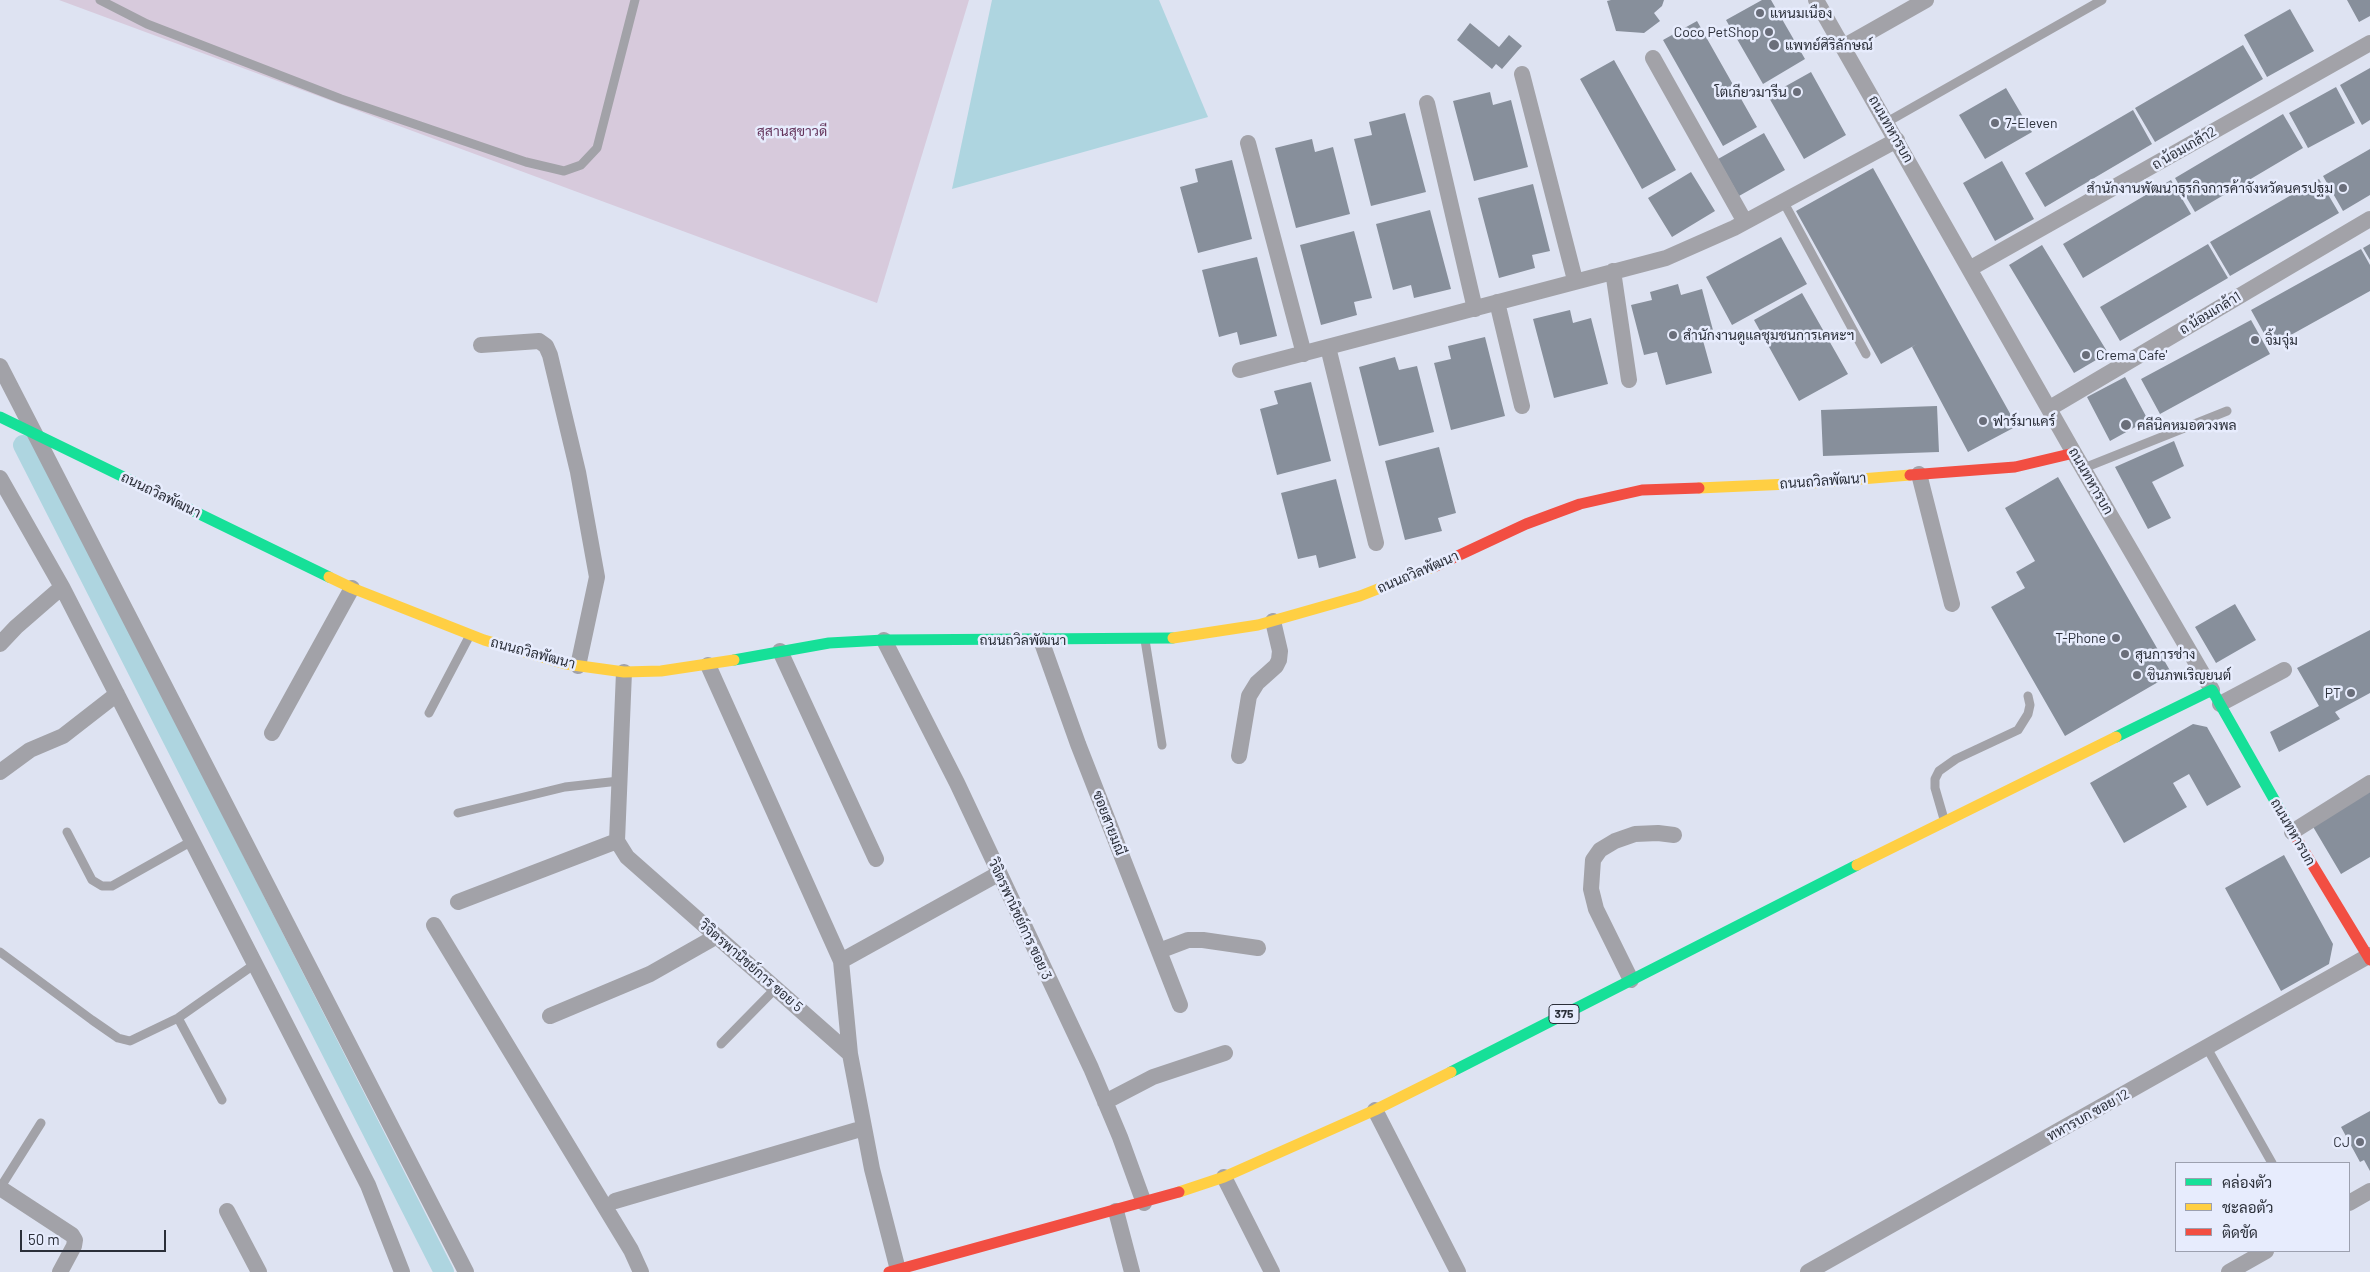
<!DOCTYPE html>
<meta charset="utf-8">
<style>
body{margin:0}
#map{position:relative;width:2370px;height:1272px;overflow:hidden;background:#dee3f2;font-family:Barlow,Sarabun,sans-serif}
canvas{display:block}
.legend{position:absolute;left:2175px;top:1162px;width:175px;height:90px;box-sizing:border-box;background:#e7ecfd;border:1px solid #9ca0af;margin:0;padding:6px 9px;list-style:none;font-size:15px;color:#2b2f39}
.legend li{display:flex;align-items:center;gap:10px;height:25px}
.legend b{width:25px;border:1px solid #9ca0af}
.scale{position:absolute;left:20px;top:1230px;width:146px;height:22px;box-sizing:border-box;border:2px solid #2b2f39;border-top:0;padding-left:6px;font-size:15px;line-height:18px;white-space:nowrap;color:#2b2f39;-webkit-text-stroke:4px #e7ecfd;paint-order:stroke}
</style>
<div id="map">
<canvas width="2370" height="1272"></canvas>
<ul class="legend">
<li><b style="height:6px;background:#16e098"></b>คล่องตัว</li>
<li><b style="height:6px;background:#ffcf43"></b>ชะลอตัว</li>
<li><b style="height:6px;background:#f24e42"></b>ติดขัด</li>
</ul>
<div class="scale">50 m</div>
</div>
<script>
const context = document.querySelector('canvas').getContext('2d');
context.lineJoin = 'round';
function paint(path, color) { context.fillStyle = color; context.fill(path, 'evenodd'); }
const toPath = rows => new Path2D(rows.map(r => 'M' + r).join(''));
function trace(path, color, width, dash) { context.strokeStyle = color; context.lineWidth = width; context.lineCap = dash ? 'butt' : 'round'; context.setLineDash(dash || []); context.stroke(path); }
function label(font, color, halo, rows, align = 'center') {
  context.font = font + ' Barlow,Sarabun,sans-serif'; context.lineWidth = 5; context.setLineDash([]); context.textBaseline = 'middle'; context.strokeStyle = halo; context.fillStyle = color; for (const [text, x, y, turn = 0] of rows) {
    context.save(); context.translate(x, y); context.rotate((+turn || 0) * Math.PI / 180); context.textAlign = isNaN(turn) ? turn : align; if (halo) context.strokeText(text, 0, 0); context.fillText(text, 0, 0); context.restore();
  }
}
const green = toPath([
 [59,0,969,0,877,303]
]);
const water = toPath([
 [992,0,1159,0,1208,117,952,189]
]);
const canal = toPath([
 [23,445,444,1272]
]);
const building = toPath([
 [1611,0,1664,0,1662,6,1654,13,1660,21,1644,33,1616,31,1607,1],
 [1762,0,1771,0,1805,59,1763,84,1726,20],
 [2347,0,2370,0,2370,16,2359,22],
 [2290,9,2314,51,2267,77,2244,35],
 [1697,21,1757,127,1723,146,1663,40],
 [1470,23,1499,47,1509,35,1522,46,1502,69,1496,64,1492,69,1457,40],
 [2243,45,2263,79,2155,142,2135,108],
 [1614,60,1676,170,1642,189,1580,79],
 [2370,68,2370,120,2362,125,2340,85],
 [1811,72,1846,135,1804,159,1768,96],
 [2336,87,2355,123,2308,148,2289,113],
 [2006,88,2032,132,1985,159,1959,115],
 [1490,92,1493,105,1511,100,1528,167,1474,181,1453,101],
 [2133,110,2152,144,2045,207,2025,173],
 [1405,113,1426,192,1371,206,1354,139,1372,135,1369,122],
 [2283,114,2303,148,2195,212,2175,178],
 [1764,133,1785,170,1739,196,1718,159],
 [1312,139,1315,152,1333,147,1350,214,1296,228,1275,148],
 [2370,149,2370,195,2343,211,2323,176],
 [1232,160,1252,239,1198,253,1180,187,1198,182,1195,169],
 [2002,161,2034,219,1995,241,1963,183],
 [1873,168,2017,426,1968,452,1912,347,1917,344,1881,364,1796,211],
 [1691,172,1715,211,1672,237,1648,198],
 [2319,179,2339,213,2230,276,2210,242],
 [2171,180,2191,214,2083,278,2063,244],
 [1533,184,1550,251,1532,255,1535,268,1499,278,1478,198],
 [1430,210,1451,289,1414,298,1411,285,1393,290,1376,224],
 [1354,231,1372,298,1354,302,1357,315,1321,325,1300,245],
 [1781,237,1807,284,1732,325,1706,277],
 [2208,244,2228,278,2120,341,2100,307],
 [2370,244,2370,260,2363,248],
 [2042,245,2108,353,2074,373,2009,265],
 [2361,249,2370,265,2370,291,2271,346,2251,310],
 [1257,257,1277,336,1240,345,1237,332,1219,337,1202,270],
 [1678,284,1681,295,1702,289,1714,334,1702,337,1712,373,1666,385,1657,352,1644,355,1631,305,1652,300,1650,292],
 [1802,293,1848,374,1799,401,1754,320],
 [1570,310,1573,323,1591,318,1608,384,1554,398,1533,319],
 [2251,320,2270,354,2160,414,2141,379],
 [1485,337,1505,416,1451,430,1434,363,1451,359,1448,346],
 [1395,357,1399,370,1417,366,1434,432,1379,446,1359,367],
 [2125,377,2148,420,2110,441,2087,397],
 [1311,382,1331,461,1277,475,1260,409,1278,404,1274,391],
 [1937,406,1939,452,1823,456,1821,410],
 [2174,441,2184,466,2152,482,2171,518,2148,529,2115,467],
 [1439,447,1456,513,1438,518,1442,531,1405,540,1385,461],
 [2058,477,2172,674,2065,736,1991,607,2025,588,2016,572,2035,561,2005,508],
 [1336,479,1356,558,1319,568,1316,555,1298,559,1281,493],
 [2235,604,2256,640,2216,663,2195,627],
 [2370,630,2370,693,2335,712,2340,719,2279,752,2270,732,2319,706,2297,668],
 [2193,724,2207,727,2241,787,2207,806,2189,774,2173,783,2187,807,2124,843,2090,783],
 [2370,790,2370,857,2341,874,2312,825],
 [2284,855,2333,944,2329,964,2281,991,2225,888],
 [2370,1111,2370,1171,2364,1160,2360,1162,2341,1127]
]);
const lane = toPath([
 [100,0,147,24,341,99,526,162,564,171,581,165,597,148,635,0],
 [1887,122,2102,0],
 [1783,201,1866,354],
 [2084,468,2227,411],
 [1145,640,1162,745],
 [429,713,470,635],
 [458,813,565,787,619,781],
 [1944,819,1935,788,1935,779,1939,771,1956,759,2018,730,2028,714,2030,705,2028,696],
 [67,832,92,880,102,886,112,886,192,841],
 [0,952,92,1020,118,1038,130,1041,178,1018,255,964],
 [178,1018,222,1100],
 [721,1044,776,988],
 [2207,1048,2272,1163],
 [0,1188,41,1123]
]);
const street = toPath([
 [1816,0,2074,453,2212,690],
 [1843,47,1926,0],
 [1653,58,1745,222],
 [1522,74,1575,280],
 [1427,103,1475,309],
 [1248,143,1304,354],
 [1971,268,2370,43],
 [1613,271,1629,380],
 [1497,302,1522,406],
 [481,345,539,341,546,346,550,355,578,472,597,577,578,666],
 [1328,347,1376,543],
 [0,366,466,1272],
 [1240,370,1666,258,1734,228,1897,140],
 [2050,408,2370,219],
 [1919,474,1952,604],
 [0,478,62,587,368,1185,402,1272],
 [884,640,957,783,1091,1068,1120,1137,1144,1203],
 [1041,640,1078,744,1180,1005],
 [0,644,16,627,62,587],
 [780,651,876,859],
 [708,665,841,961],
 [624,672,617,841,627,857,850,1054,872,1169,898,1270],
 [2220,704,2284,670],
 [272,733,352,588],
 [1239,756,1249,696,1257,683,1276,666,1279,660,1280,651,1273,621],
 [0,772,30,750,63,736,117,694],
 [2292,832,2370,783],
 [458,902,617,841],
 [434,925,631,1250,641,1272],
 [1159,951,1188,940,1203,940,1258,948],
 [1631,980,1596,909,1591,889,1593,860,1600,850,1615,841,1635,834,1658,833,1674,835],
 [550,1016,650,974,717,936],
 [850,1054,841,961,998,874],
 [1105,1102,1153,1077,1225,1053],
 [1375,1110,1458,1272],
 [1224,1177,1272,1272],
 [0,1188,72,1235,75,1240,74,1246,60,1272],
 [615,1201,864,1128],
 [2349,1203,2370,1191],
 [227,1211,259,1272],
 [1116,1211,1132,1272],
 [1808,1272,2370,955],
 [2229,1272,2266,1251]
]);
const fast = toPath([
 [0,417,329,577],
 [734,660,829,643,884,640,1173,638],
 [2116,737,2212,690,2292,831],
 [1451,1072,1857,865]
]);
const slow = toPath([
 [1699,488,1812,483,1910,475],
 [329,577,352,588,484,640,566,664,624,672,661,671,734,660],
 [1173,638,1258,625,1360,596,1436,566],
 [1857,865,2116,737],
 [1179,1192,1224,1177,1375,1110,1451,1072]
]);
const jam = toPath([
 [1910,475,2015,467,2074,453],
 [1436,566,1526,524,1580,504,1642,490,1699,488],
 [2292,831,2370,960],
 [889,1272,1179,1192]
]);
const markers = [
 [1760,13,5,"#6a6e7a"],
 [1769,32,5,"#6a6e7a"],
 [1774,45,6,"#6a6e7a"],
 [1797,92,5,"#6a6e7a"],
 [1995,123,5,"#6a6e7a"],
 [2343,188,5,"#6a6e7a"],
 [1673,335,5,"#6a6e7a"],
 [2255,340,5,"#6a6e7a"],
 [2086,355,5,"#6a6e7a"],
 [1983,421,5,"#6a6e7a"],
 [2126,425,6,"#6a6e7a"],
 [2116,638,5,"#6a6e7a"],
 [2125,654,5,"#6a6e7a"],
 [2137,675,5,"#6a6e7a"],
 [2351,693,5,"#6a6e7a"],
 [2360,1142,5,"#6a6e7a"]
];
const shields = [
 [1564,1014,30]
];
const shieldNames = [
 ["375",1564,1014]
];
const poiNames = [
 ["แหนมเนือง",1770,13],
 ["Coco PetShop",1759,32,"right"],
 ["แพทย์ศิริลักษณ์",1785,45],
 ["โตเกียวมารีน",1787,92,"right"],
 ["7-Eleven",2005,123],
 ["สำนักงานพัฒนาธุรกิจการค้าจังหวัดนครปฐม",2333,188,"right"],
 ["สำนักงานดูแลชุมชนการเคหะฯ",1683,335],
 ["จิ้มจุ่ม",2265,340],
 ["Crema Cafe'",2096,355],
 ["ฟาร์มาแคร์",1993,421],
 ["คลีนิคหมอดวงพล",2137,425],
 ["T-Phone",2106,638,"right"],
 ["สุนการช่าง",2135,654],
 ["ชินภพเริญยนต์",2147,675],
 ["PT",2341,693,"right"],
 ["CJ",2350,1142,"right"]
];
const streetNames = [
 ["ถนนทหารบก",1891,129,60],
 ["ถ น้อมเกล้า2",2184,148,-30],
 ["ถ น้อมเกล้า1",2210,313,-31],
 ["ถนนถวิลพัฒนา",1823,481,-4],
 ["ถนนทหารบก",2091,481,60],
 ["ถนนถวิลพัฒนา",161,495,26],
 ["ถนนถวิลพัฒนา",1418,572,-23],
 ["ถนนถวิลพัฒนา",1023,640],
 ["ถนนถวิลพัฒนา",533,653,15],
 ["ซอยสายมณี",1109,823,69],
 ["ถนนทหารบก",2293,832,60],
 ["วิจิตรพานิชย์การ ซอย 3",1020,919,65],
 ["วิจิตรพานิชย์การ ซอย 5",751,966,41],
 ["ทหารบก ซอย 12",2088,1115,-29]
];
const parkNames = [
 ["สุสานสุขาวดี",792,131]
];
paint(green, '#d7cadc');
paint(water, '#aed5e0');
trace(canal, '#aed5e0', 20);
paint(building, '#878f9b');
trace(lane, '#a2a2a8', 9);
trace(street, '#a2a2a8', 16);
trace(fast, '#16e098', 11);
trace(slow, '#ffcf43', 11);
trace(jam, '#f24e42', 11);
for (const [x, y, r, color] of markers) { const dot = new Path2D(); dot.arc(x, y, r, 0, 2 * Math.PI); context.fillStyle = color; context.fill(dot); trace(dot, '#e7ecfd', 2); }
for (const [x, y, w] of shields) { const box = new Path2D(); box.roundRect(x - w / 2, y - 9.5, w, 19, 4); context.fillStyle = '#e7ecfd'; context.fill(box); trace(box, '#2b2f39', 1); }
label('bold 12px', '#2b2f39', null, shieldNames);
label('14px', '#2b2f39', '#e7ecfd', poiNames, 'left');
label('14px', '#2b2f39', '#e7ecfd', streetNames);
label('14px', '#64345b', '#e7ecfd', parkNames);
</script>
